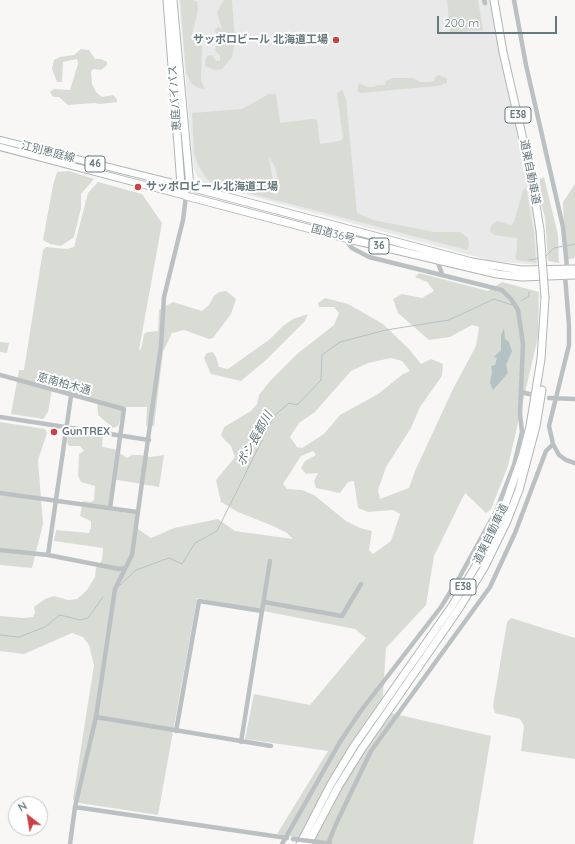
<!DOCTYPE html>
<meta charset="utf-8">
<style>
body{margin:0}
#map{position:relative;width:575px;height:844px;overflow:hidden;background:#f8f7f5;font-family:Quicksand,sans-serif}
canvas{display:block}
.north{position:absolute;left:8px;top:796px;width:40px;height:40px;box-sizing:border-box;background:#fff;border:1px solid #c2c9cb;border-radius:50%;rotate:329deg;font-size:11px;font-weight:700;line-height:16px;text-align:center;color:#66797c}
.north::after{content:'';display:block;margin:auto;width:14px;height:18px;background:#cd4045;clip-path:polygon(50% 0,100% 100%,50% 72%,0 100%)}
.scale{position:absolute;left:437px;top:16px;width:120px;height:18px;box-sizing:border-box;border:2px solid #66797c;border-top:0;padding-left:5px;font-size:12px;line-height:14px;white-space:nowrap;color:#66797c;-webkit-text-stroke:3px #fff;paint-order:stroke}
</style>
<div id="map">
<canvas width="575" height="844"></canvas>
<div class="north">N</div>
<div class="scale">200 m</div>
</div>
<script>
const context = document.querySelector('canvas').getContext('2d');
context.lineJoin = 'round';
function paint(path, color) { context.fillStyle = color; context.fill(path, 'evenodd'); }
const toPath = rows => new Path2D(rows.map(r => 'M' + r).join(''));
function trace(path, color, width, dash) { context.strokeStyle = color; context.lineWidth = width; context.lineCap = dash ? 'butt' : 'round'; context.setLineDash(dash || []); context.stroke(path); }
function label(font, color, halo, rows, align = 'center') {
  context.font = font + ' Quicksand,"Noto Sans JP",sans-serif'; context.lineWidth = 4; context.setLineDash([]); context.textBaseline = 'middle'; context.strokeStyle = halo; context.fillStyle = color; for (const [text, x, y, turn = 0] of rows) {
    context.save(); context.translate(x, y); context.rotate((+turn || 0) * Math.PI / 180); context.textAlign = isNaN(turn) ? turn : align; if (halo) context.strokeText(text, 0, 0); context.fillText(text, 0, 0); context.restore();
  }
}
const built = toPath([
 [179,0,490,0,526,172,536,230,541,265,492,261,204,183,198,178,193,166]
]);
const green = toPath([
 [180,0,193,0,197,2,198,10,192,35,196,45,202,46,201,81,205,89,198,88,191,83,186,72],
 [224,0,232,0,235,42,232,57,222,69,215,70,205,66,205,60,207,56,212,55,216,61,220,61,220,56,215,50,218,39,215,30,218,27,222,29,217,12],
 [447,0,478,0,483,30,450,33],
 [81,49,89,50,95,59,101,59,107,62,107,65,101,70,93,69,91,72,92,84,96,92,102,97,113,95,117,99,117,102,100,104,95,103,68,105,59,97,53,97,50,92,54,89,70,90,78,64,77,59,63,62,62,82,57,82,52,69,54,60,60,57,74,55],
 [439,75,447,79,447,83,437,86,360,93,357,90,359,83,367,87,374,87,378,85,385,85,386,81,392,78,413,78,421,82,430,82,434,81,435,77],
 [342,90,346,99,357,213,373,220,434,232,460,232,468,238,469,246,467,250,214,184,207,179,199,167,194,154,192,113,242,109,269,94,276,94,280,123,312,119,317,120,320,144,340,141,343,138,337,93],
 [269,157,275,167,278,180,277,195,275,194],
 [69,171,94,179,81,194,81,208,74,237,61,246,50,244,43,240,53,185,57,172],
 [544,177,558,235,559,263,548,261,545,217,539,197,540,179],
 [98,182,142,194,162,223,139,350,141,349,144,334,147,332,158,331,159,310,173,302,202,311,209,305,214,296,219,292,226,291,236,299,231,314,213,338,209,339,184,330,172,333,163,352,154,426,147,427,146,424,147,407,124,407,118,426,113,428,98,415,97,400,52,389,48,412,43,419,11,414,19,370,24,370,43,250,46,247,67,249,74,247,88,193],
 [575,184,575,258,565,260,563,202],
 [526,187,534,233,536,263,517,260,515,257,517,251,517,238,494,235,490,231,491,225,497,221,511,225,514,222,523,190],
 [419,273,488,291,502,282,539,292,538,337,508,466,491,509,486,513,465,493,434,556,426,605,386,648,382,711,491,736,473,844,330,844,277,834,328,751,245,739,254,694,310,705,366,638,355,629,197,598,158,815,79,803,73,799,94,665,89,645,83,637,72,633,24,654,0,651,0,616,23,618,33,617,35,613,34,607,45,599,54,596,68,600,77,599,87,590,95,577,96,568,102,560,103,548,54,541,56,530,89,533,91,527,91,521,80,516,83,501,91,502,94,500,95,486,81,482,78,476,79,454,84,451,80,446,69,446,67,442,69,430,103,434,102,447,114,449,127,458,132,455,140,455,151,457,164,455,159,487,112,479,108,510,135,514,138,519,138,529,151,538,174,528,218,519,235,531,293,539,287,533,273,526,238,512,221,502,216,480,235,457,231,446,221,436,224,427,251,411,257,404,259,395,270,381,297,354,334,325,339,313,334,307,319,307,318,303,325,298,348,304,383,324,409,349,421,364,431,359,443,364,442,376,420,407,411,428,386,467,378,490,380,499,409,488,415,471,453,389,476,346,479,327,472,325,450,337,429,340,398,313,393,299,402,294,422,298,434,291,427,282,415,277],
 [391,358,402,361,410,371,403,374,378,394,340,415,324,434,302,448,297,447,290,437,299,423,315,412,351,371,368,363],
 [313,451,316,455,305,461,301,468,306,474,318,473,314,481,316,488,340,493,348,482,354,481,358,508,368,512,393,510,400,514,391,541,373,554,369,550,372,531,360,528,346,521,314,495,302,490,287,489,283,484,301,456],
 [308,314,305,321,266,360,241,381,211,374,204,358,207,353,213,352,216,357,219,367,228,369,270,339,283,326,293,319],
 [0,342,9,343,7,353,0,352],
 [0,422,45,429,47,433,38,460,43,524,32,568,0,565],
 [511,618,575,638,575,759,521,751,524,726,520,719,495,713,493,706,507,622]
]);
const water = toPath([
 [504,328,505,339,509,342,512,351,506,365,508,373,493,390,490,383,492,372,491,366,495,365,497,358,494,357,501,350,501,336]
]);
const stream = toPath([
 [567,246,575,244],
 [545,257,554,248,564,246],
 [529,260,540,258],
 [521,301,529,296,529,292],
 [119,586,136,570,169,558,182,564,195,543,217,531,274,416,289,403,297,405,321,380,322,355,340,342,386,330,449,320,494,299,512,305],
 [0,635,19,637,45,627,60,615,80,620,88,618,103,597]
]);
const minor = toPath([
 [484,0,485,3],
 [514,0,526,65,563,227,567,267,565,276,569,325,569,345,549,426,553,444,559,455,566,460,575,463],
 [437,260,442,274],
 [0,375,124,409,110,508],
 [521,392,533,395],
 [549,398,575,399],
 [0,417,149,440],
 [0,493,137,512],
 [0,550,48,555,119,569,125,568],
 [48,555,71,396],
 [264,602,342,616,361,584],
 [96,717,271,746],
 [176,731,199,601,262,611],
 [241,742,270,561],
 [75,807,287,838],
 [318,842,330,844],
 [70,844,75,807,96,717,115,589,132,555,161,345,164,297,183,220,186,196,190,187],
 [282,844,340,742,360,712,441,607,459,578,496,511,514,465,522,432,520,414,523,344,518,310,511,299,502,290,369,257,352,248,348,243,349,239],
 [328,844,336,824,371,751,490,587,515,533,546,451,553,444]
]);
const major = toPath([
 [0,140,185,186],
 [0,147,186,196]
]);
const highway = toPath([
 [167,0,181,185,186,196,349,239,497,274,522,277,575,275],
 [173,0,190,187,472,262,521,270,575,269],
 [494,0,503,52,531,174,540,230],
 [300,844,331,784,354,746,452,606,477,564,500,519,522,457,530,426,541,359,545,298],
 [308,844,338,787,361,750,458,610,484,568,507,521,519,490,536,426,542,390]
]);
const minorBridge = toPath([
 [293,839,318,842]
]);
const highwayBridge = toPath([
 [540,230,545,298]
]);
const markers = [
 [336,40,4,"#cd4045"],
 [138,187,4,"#cd4045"],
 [54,432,4,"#cd4045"]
];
const shields = [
 [518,115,26],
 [95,164,20],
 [379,246,20],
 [463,587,26]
];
const shieldNames = [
 ["E38",518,115],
 ["46",95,164],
 ["36",379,246],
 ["E38",463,587]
];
const poiNames = [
 ["サッポロビール 北海道工場",328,40,"right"],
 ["サッポロビール北海道工場",146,187],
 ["GunTREX",62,432]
];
const streetNames = [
 ["恵庭バイパス",175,98,-94],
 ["江別恵庭線",48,152,14],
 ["道東自動車道",530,172,79],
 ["国道36号",333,234,15],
 ["恵南柏木通",64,384,15],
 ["道東自動車道",491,534,-64]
];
const waterNames = [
 ["ポシ長都川",255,439,-61]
];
paint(built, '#e8e9e8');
paint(green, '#d9dcd5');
paint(water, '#b3c3c3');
trace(stream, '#b3c3c3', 1);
trace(major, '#b0b6b7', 8);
trace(highway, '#b0b5b6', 9);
trace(minor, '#bbc1c3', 4.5);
trace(major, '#fff', 6);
trace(highway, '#fff', 7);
trace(highwayBridge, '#b0b5b6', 9, []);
trace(minorBridge, '#bbc1c3', 4.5);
trace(highwayBridge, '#fff', 7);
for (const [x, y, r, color] of markers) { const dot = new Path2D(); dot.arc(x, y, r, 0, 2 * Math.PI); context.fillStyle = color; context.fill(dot); trace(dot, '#fff', 1.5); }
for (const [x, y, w] of shields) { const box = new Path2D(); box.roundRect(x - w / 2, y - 8, w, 16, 3); context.fillStyle = '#fff'; context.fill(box); trace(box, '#66797c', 1); }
label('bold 10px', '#66797c', null, shieldNames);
label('bold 11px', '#66797c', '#fff', poiNames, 'left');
label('11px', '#66797c', '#fff', streetNames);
label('italic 12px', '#617777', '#fff', waterNames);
</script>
